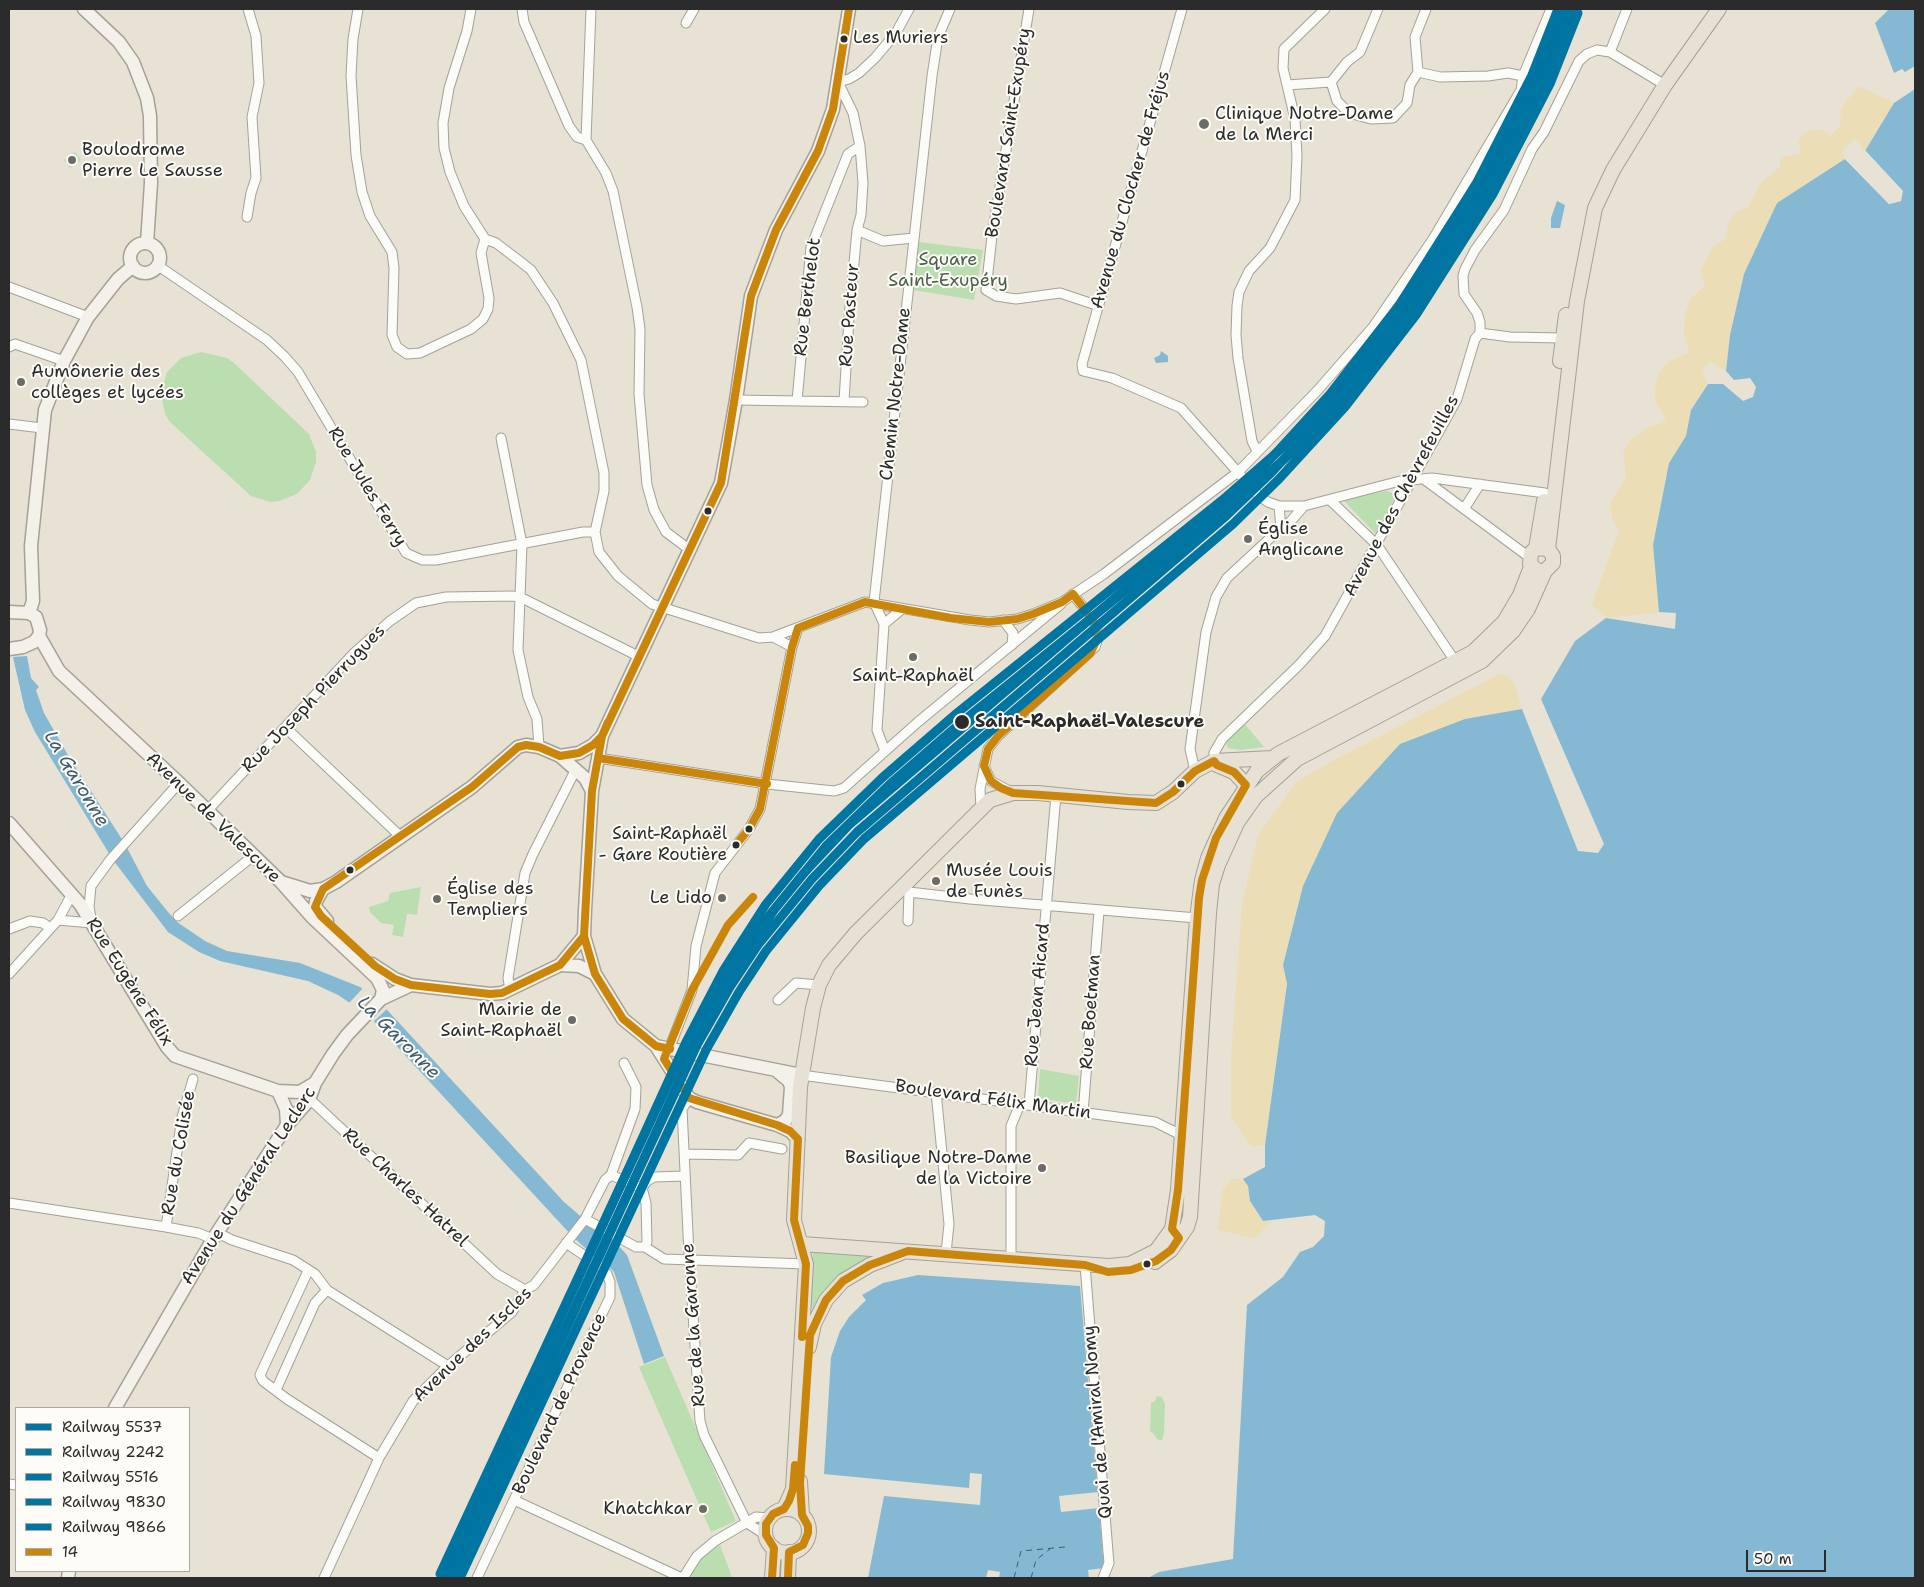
<!DOCTYPE html>
<meta charset="utf-8">
<style>
body{margin:0}
#map{position:relative;width:1924px;height:1587px;overflow:hidden;background:#e7e2d3;font-family:"Shantell Sans",sans-serif}
canvas{display:block}
.frame{position:absolute;inset:0;border:10px solid #2b2b2b;pointer-events:none}
.legend{position:absolute;left:15px;top:1407px;width:175px;height:165px;box-sizing:border-box;background:#fdfcf7;border:1px solid #a9a8a5;margin:0;padding:6px 9px;list-style:none;font-size:15px;color:#2b2b2b}
.legend li{display:flex;align-items:center;gap:10px;height:25px}
.legend b{width:25px;border:1px solid #a9a8a5}
.scale{position:absolute;left:1746px;top:1550px;width:80px;height:22px;box-sizing:border-box;border:2px solid #2b2b2b;border-top:0;padding-left:6px;font-size:15px;line-height:18px;white-space:nowrap;color:#2b2b2b;-webkit-text-stroke:4px #fdfcf7;paint-order:stroke}
</style>
<div id="map">
<canvas width="1924" height="1587"></canvas>
<div class="frame"></div>
<ul class="legend">
<li><b style="height:6px;background:#0075a1"></b>Railway 5537</li>
<li><b style="height:6px;background:#0075a1"></b>Railway 2242</li>
<li><b style="height:6px;background:#0075a1"></b>Railway 5516</li>
<li><b style="height:6px;background:#0075a1"></b>Railway 9830</li>
<li><b style="height:6px;background:#0075a1"></b>Railway 9866</li>
<li><b style="height:6px;background:#ca860b"></b>14</li>
</ul>
<div class="scale">50 m</div>
</div>
<script>
const context = document.querySelector('canvas').getContext('2d');
context.lineJoin = 'round';
function paint(path, color) { context.fillStyle = color; context.fill(path, 'evenodd'); }
const toPath = rows => new Path2D(rows.map(r => 'M' + r).join(''));
function trace(path, color, width, dash) { context.strokeStyle = color; context.lineWidth = width; context.lineCap = dash ? 'butt' : 'round'; context.setLineDash(dash || []); context.stroke(path); }
function label(font, color, halo, rows, align = 'center') {
  context.font = font + ' "Shantell Sans",sans-serif'; context.lineWidth = 4; context.setLineDash([]); context.textBaseline = 'middle'; context.strokeStyle = halo; context.fillStyle = color; for (const [text, x, y, turn = 0] of rows) {
    context.save(); context.translate(x, y); context.rotate((+turn || 0) * Math.PI / 180); context.textAlign = isNaN(turn) ? turn : align; if (halo) context.strokeText(text, 0, 0); context.fillText(text, 0, 0); context.restore();
  }
}
const green = toPath([
 [75,152,81,160,70,168,64,160],
 [919,242,983,250,974,300,913,290],
 [201,352,227,358,234,363,309,434,316,452,316,462,310,480,297,494,279,501,270,502,251,496,169,421,165,413,161,394,167,372,181,358],
 [1386,491,1392,493,1394,499,1376,534,1343,500],
 [1243,722,1264,747,1240,750,1228,748,1225,741],
 [421,887,417,915,407,914,403,937,392,935,394,925,381,923,370,912,369,907,388,901,390,893],
 [1040,1069,1079,1076,1076,1104,1038,1098],
 [813,1251,875,1254,876,1258,815,1309,810,1308],
 [665,1357,736,1521,711,1532,639,1367],
 [1157,1396,1162,1397,1165,1405,1164,1434,1162,1440,1158,1440,1153,1433,1150,1432,1151,1403,1155,1401],
 [720,1545,732,1577,741,1578,688,1578,695,1566,708,1552]
]);
const sand = toPath([
 [1858,86,1894,103,1865,151,1854,138,1842,152,1845,159,1777,203,1744,274,1730,335,1726,371,1711,362,1704,368,1703,376,1708,384,1691,410,1686,436,1669,463,1653,545,1659,612,1606,618,1592,604,1619,531,1612,518,1610,504,1626,477,1623,452,1632,439,1648,427,1665,422,1666,419,1655,402,1655,389,1659,374,1668,362,1689,353,1684,331,1685,317,1690,299,1705,286,1701,270,1713,247,1725,239,1728,225,1734,214,1743,208,1749,207,1758,186,1780,166,1780,160,1784,156,1799,155,1801,149,1798,141,1804,133,1814,130,1823,130,1830,136,1840,127,1841,108],
 [1497,675,1508,676,1514,683,1522,709,1465,719,1303,886,1283,965,1287,984,1265,1145,1251,1146,1231,1117,1231,1058,1242,905,1258,835,1296,783,1321,767],
 [1232,1179,1243,1179,1248,1186,1250,1201,1262,1221,1271,1222,1255,1238,1218,1230,1223,1189]
]);
const water = toPath([
 [1889,9,1915,9,1915,66,1905,72,1902,69,1894,73,1875,23],
 [1915,89,1915,1578,1148,1578,1159,1572,1233,1559,1247,1305,1283,1277,1300,1252,1313,1247,1324,1236,1325,1221,1315,1215,1263,1221,1250,1201,1248,1186,1243,1179,1265,1167,1265,1145,1287,984,1283,965,1303,886,1337,813,1400,744,1465,719,1522,709,1578,851,1598,853,1604,844,1541,699,1575,641,1606,618,1675,629,1676,613,1659,612,1653,545,1669,463,1686,436,1691,410,1708,384,1723,384,1743,401,1753,397,1756,387,1750,378,1734,380,1726,371,1730,335,1744,274,1777,203,1845,159,1889,204,1901,201,1902,191,1865,151,1894,103],
 [1557,201,1565,205,1560,228,1551,228,1551,218],
 [1161,351,1168,356,1168,362,1156,363,1154,358,1160,355],
 [27,656,31,678,39,687,36,690,44,713,69,757,125,844,147,886,168,912,177,922,205,941,227,951,300,963,360,987,378,1000,564,1202,592,1226,615,1242,627,1255,664,1356,644,1364,614,1272,601,1258,593,1255,573,1237,368,1015,338,995,308,981,220,961,199,952,168,932,113,860,35,732,25,710,13,657],
 [918,1275,1080,1286,1104,1568,1088,1570,1089,1578,999,1578,1000,1572,988,1570,986,1578,868,1578,884,1496,980,1505,982,1474,970,1473,969,1488,824,1474,831,1357,840,1331,849,1317,866,1300,862,1295,883,1283]
]);
const pier = toPath([
 [1864,149,1903,191,1901,201,1889,204,1845,159,1844,157,1889,202,1899,199,1900,192,1863,152],
 [364,987,380,999,387,1009,373,1022,349,1003],
 [1098,1492,1099,1508,1061,1512,1059,1496]
]);
const ferry = toPath([
 [1014,1578,1021,1551,1065,1547],
 [1031,1578,1036,1560,1050,1549]
]);
const street = toPath([
 [358,9,353,39,351,76,356,155,362,192,370,216,392,252,394,268,392,335,397,347,407,354,420,353,471,329,483,319,488,309,489,298,481,253,485,239,496,243,517,259,531,270,553,303,581,360,604,473,604,491,595,532,599,552,618,576,652,604,759,638,773,637,865,602,970,620,989,622,1017,619,1033,614,1062,602,1104,574,1238,472,1317,391,1373,327,1433,239,1521,90,1523,76,1551,9],
 [471,9,467,31,449,88,443,123,444,148,450,172,464,206,485,239],
 [522,9,524,22,569,126,577,137,586,140],
 [591,9,586,140,606,173,613,191,637,307,640,329,639,394,647,485,654,510,666,532,690,550],
 [1029,9,992,236,986,290,996,296,1016,299,1060,293,1099,306],
 [1182,9,1082,364,1083,371,1112,378,1181,408,1259,496,1268,502,1279,506,1304,506,1400,481,1432,478,1545,493],
 [1426,9,1415,37,1418,72,1440,77,1488,76,1508,73,1523,76],
 [686,23,694,9],
 [1610,52,1627,9],
 [1331,82,1337,101,1349,113,1371,119,1393,118,1407,103,1410,85,1418,72],
 [1287,85,1331,82,1347,62,1360,52,1378,9],
 [247,217,251,193,256,178,252,117,259,83,256,36,248,9],
 [857,230,883,241,914,238],
 [157,265,267,340,285,357,298,372,406,553,422,560,436,560,583,532,595,532],
 [9,287,88,317],
 [1480,333,1510,337,1562,338,1564,343],
 [9,347,15,344,64,361],
 [736,400,863,402],
 [797,401,811,247,848,154,860,146],
 [844,401,849,318,857,230,861,215,863,183,860,146,853,113,838,82,849,79,859,73,875,58,896,33,909,9],
 [9,424,42,428],
 [501,438,522,544,518,650,528,697,537,719,539,747],
 [1257,451,1252,441,1238,358,1236,335,1237,306,1239,292,1249,271,1270,248,1295,200,1297,156,1295,119,1283,68,1284,49,1325,9],
 [1425,480,1529,557],
 [1330,500,1377,545,1457,664],
 [1279,506,1281,528],
 [1464,509,1480,484],
 [874,602,932,76,938,37,950,9],
 [874,602,884,624],
 [1003,620,1013,633,1012,645],
 [773,637,792,647],
 [286,728,400,836],
 [885,751,877,730,884,624,902,609],
 [598,758,767,784,834,791,844,788,918,722,1061,604],
 [1214,761,1214,753,1222,739,1299,665,1325,636,1457,399,1475,339,1480,333,1480,322,1477,313,1464,294,1463,276,1465,269,1475,250,1504,210,1532,149,1544,132,1579,61,1587,54,1597,50,1610,52,1665,85],
 [984,766,991,781,1013,793],
 [1195,771,1190,749,1206,632,1216,597,1227,578,1281,528,1290,522,1304,506],
 [981,808,980,789,988,749,998,736,1095,647,1098,638,1095,623,1073,594],
 [207,811,354,653,390,621,416,603,446,597,513,596,524,599,640,657],
 [905,885,909,892,970,899,1197,918],
 [178,916,253,856],
 [58,920,92,923,89,907,91,886,110,860,179,783],
 [908,921,909,892],
 [9,929,30,921,43,923,50,928],
 [9,974,58,920,72,894],
 [510,989,508,978,525,873,533,854,576,769],
 [778,1000,796,983,819,985],
 [668,1052,692,990,696,946,715,873,749,829,760,809,792,647,798,628],
 [801,1075,1155,1122,1181,1135],
 [936,1092,949,1224,946,1253],
 [689,1098,682,1109,689,1254,700,1421,704,1435,747,1523,766,1535],
 [306,1102,309,1100,315,1104,497,1274,525,1290],
 [1029,1105,1056,795],
 [1083,1113,1099,911],
 [685,1154,738,1155,749,1143,782,1149],
 [611,1175,642,1188],
 [9,1203,166,1227,198,1233,213,1239],
 [585,1219,636,1247,645,1247,664,1259,806,1264],
 [166,1227,182,1117,193,1079],
 [218,1233,232,1240,293,1260,315,1274,327,1290,448,1366],
 [645,1247,647,1242,646,1203,642,1188,647,1181,654,1177,685,1176],
 [1011,1258,1011,1126,1020,1104],
 [1085,1265,1108,1552,1109,1563,1103,1578],
 [308,1271,260,1375,263,1381,287,1399,379,1458],
 [276,1390,315,1303,327,1290],
 [9,1484,16,1485],
 [514,1500,682,1578],
 [324,1578,379,1458,413,1401,448,1366,512,1312,525,1290,534,1285,585,1219,605,1180,611,1175,635,1109,636,1087,624,1063],
 [477,1578,610,1297,610,1282,607,1274,600,1266,566,1243],
 [683,1578,697,1556,715,1541,756,1517,769,1518]
]);
const secondary = toPath([
 [84,9,119,42,133,62,147,98,150,116,151,183,147,243],
 '130 258a15 15 0 1 1 30 0a15 15 0 1 1-30 0Z',
 [9,612,29,613,36,617,40,630,39,636,34,642,23,647,9,649],
 [29,613,33,601,31,546,45,410,64,361,88,317,118,279,133,266],
 [39,636,59,671,179,783,281,882,312,917,377,978,383,990,381,999],
 [560,756,579,753,593,745,602,736],
 [9,823,80,904,167,1047,175,1056,278,1091,300,1092,315,1083],
 [281,882,310,891,323,889,336,882,472,787,518,747,526,745,539,747,560,756,585,778,592,791],
 [323,889,316,901,315,907,327,921],
 [372,964,395,979,411,985,490,994,502,993,560,965,579,966,595,974],
 [560,965,584,936],
 [656,1046,801,1075],
 [278,1091,286,1109,287,1125],
 [777,1125,785,1121,789,1115,791,1087,789,1081,778,1072],
 [798,1139,790,1131,777,1125,697,1102,689,1098,656,1046,623,1019,595,974,584,936,585,910,592,791,602,736,721,483,736,400,751,296,776,230,818,151,833,109,849,9],
 [115,1408,213,1239,287,1125,309,1100,315,1083,333,1054,347,1035,381,999,411,985],
 [68,1578,69,1571]
]);
const primary = toPath([
 [1560,361,1566,315],
 [1536,548,1544,501],
 [1548,549,1577,301,1595,208,1613,170,1665,85,1719,9],
 [1214,761,1217,765,1234,772,1246,785],
 [802,1244,1109,1266,1130,1264,1156,1251,1172,1229,1178,1190,1197,918,1202,880,1208,858,1226,818,1257,771,1278,754,1473,652,1504,622,1520,595,1531,567],
 [1155,1262,1171,1250,1187,1227,1190,1217,1209,913,1212,884,1218,865,1237,823,1256,796,1297,759,1482,661,1513,631,1528,609,1545,571,1553,563,1553,556,1548,549,1536,548,1531,553,1530,564,1538,571,1545,571],
 [809,1347,814,1324,826,1300,843,1281,870,1265,901,1253],
 [800,1481,802,1515],
 [784,1509,793,1489,806,1264,794,1220,800,1087,813,1008,819,985,829,965,856,933,990,800,1013,793,1038,793,1128,802,1156,803,1173,792,1195,771,1214,761,1272,758],
 '765 1531a22 22 0 1 1 44 0a22 22 0 1 1-44 0Z',
 [772,1578,774,1548],
 [788,1578,789,1552]
]);
const rail = toPath([
 [642,1142,708,1013]
]);
const bus1 = toPath([
 [608,722,602,736,592,791,584,936,595,974,623,1019,656,1046,670,1049],
 [598,758,767,784],
 [736,845,749,829,760,809,792,647,798,628,865,602,951,618,989,622,1017,619,1033,614,1062,602,1073,594,1095,623,1098,638,1090,654,998,736,988,749,984,766,991,781,1001,788,1013,793,1156,803,1173,792,1195,771,1214,761,1217,765,1234,772,1246,785,1216,838,1202,880,1199,898,1178,1190,1172,1229,1179,1238,1171,1250,1156,1261,1131,1270,1108,1272,1085,1265,908,1251,870,1265,843,1281,826,1300,810,1335,800,1483,802,1515,808,1526,808,1533,803,1545,789,1552,788,1578],
 [753,897,728,925,692,990,664,1059,689,1098,777,1125,790,1131,798,1139,794,1220,806,1264,802,1337],
 [584,936,560,965,502,993,490,994,411,985,395,979,375,966,321,916,315,907,323,889,472,787,518,747,526,745,539,747,560,756,579,753,593,745,602,736,721,483,751,296,776,230,818,151,833,109,849,9],
 [772,1578,774,1548,766,1535,766,1524,773,1514,784,1509,789,1501,793,1489,795,1465]
]);
const rail1 = toPath([
 [442,1578,686,1042,723,971,766,904,819,839,883,777,957,713,1226,497,1313,421,1385,333,1426,274,1482,181,1536,76,1563,9]
]);
const rail2 = toPath([
 [449,1578,697,1045,730,987,758,945,812,879,857,832,1226,516,1272,472,1338,400,1408,310,1485,189,1541,79,1569,9]
]);
const rail3 = toPath([
 [460,1578,706,1050,739,992,766,951,819,886,864,839,1233,524,1279,479,1345,407,1416,315,1493,194,1550,84,1578,13]
]);
const rail4 = toPath([
 [453,1578,695,1046,732,976,774,910,826,846,890,784,963,721,1232,505,1321,427,1393,339,1435,279,1491,186,1545,81,1572,13]
]);
const rail5 = toPath([
 [440,1574,688,1041,721,982,750,939,804,873,850,824,1219,509,1265,465,1330,394,1400,304,1476,184,1532,75,1558,9]
]);
const markers = [
 [844,39,4.5,"#2b2b2b"],
 [1204,124,6,"#6d6b66"],
 [72,160,5,"#6d6b66"],
 [21,382,5,"#6d6b66"],
 [708,511,4.5,"#2b2b2b"],
 [1248,539,5,"#6d6b66"],
 [913,657,5,"#6d6b66"],
 [962,722,8,"#2b2b2b"],
 [1181,784,4.5,"#2b2b2b"],
 [749,829,4.5,"#2b2b2b"],
 [736,845,4.5,"#2b2b2b"],
 [350,870,4.5,"#2b2b2b"],
 [936,881,5,"#6d6b66"],
 [722,898,5,"#6d6b66"],
 [437,899,5,"#6d6b66"],
 [572,1020,5,"#6d6b66"],
 [1042,1168,5,"#6d6b66"],
 [1147,1264,4.5,"#2b2b2b"],
 [703,1509,5,"#6d6b66"]
];
const busNames = [
 ["Les Muriers",853,39],
 ["Saint-Raphaël",727,835,"right"],
 ["- Gare Routière",727,856,"right"]
];
const poiNames = [
 ["Clinique Notre-Dame",1215,114],
 ["de la Merci",1215,135],
 ["Boulodrome",82,150],
 ["Pierre Le Sausse",82,171],
 ["Aumônerie des",31,372],
 ["collèges et lycées",31,393],
 ["Église",1258,529],
 ["Anglicane",1258,550],
 ["Saint-Raphaël",913,676,"center"],
 ["Musée Louis",946,871],
 ["de Funès",946,892],
 ["Église des",447,889],
 ["Templiers",447,910],
 ["Le Lido",712,898,"right"],
 ["Mairie de",562,1010,"right"],
 ["Saint-Raphaël",562,1031,"right"],
 ["Basilique Notre-Dame",1032,1158,"right"],
 ["de la Victoire",1032,1179,"right"],
 ["Khatchkar",693,1509,"right"]
];
const streetNames = [
 ["Boulevard Saint-Exupéry",1009,133,-81],
 ["Avenue du Clocher de Fréjus",1131,190,-74],
 ["Rue Berthelot",808,297,-83],
 ["Rue Pasteur",850,315,-86],
 ["Chemin Notre-Dame",896,394,-84],
 ["Rue Jules Ferry",367,487,59],
 ["Avenue des Chèvrefeuilles",1402,496,-62],
 ["Rue Joseph Pierrugues",314,699,-46],
 ["Avenue de Valescure",213,818,44],
 ["Rue Eugène Félix",129,982,58],
 ["Rue Jean Aicard",1038,995,-85],
 ["Rue Boetman",1091,1012,-86],
 ["Boulevard Félix Martin",993,1100,8],
 ["Rue du Colisée",179,1153,-80],
 ["Avenue du Général Leclerc",249,1186,-57],
 ["Rue Charles Hatrel",405,1188,43],
 ["Rue de la Garonne",694,1325,-94],
 ["Avenue des Iscles",473,1345,-44],
 ["Boulevard de Provence",560,1404,-65],
 ["Quai de l'Amiral Nomy",1098,1422,-95]
];
const parkNames = [
 ["Square",948,260],
 ["Saint-Exupéry",948,281]
];
const stopNames = [
 ["Saint-Raphaël-Valescure",975,722]
];
const waterNames = [
 ["La Garonne",76,779,59],
 ["La Garonne",398,1038,45]
];
paint(green, '#badeb0');
paint(sand, '#ebdeb6');
paint(water, '#85b8d3');
paint(pier, '#e7e2d3');
trace(ferry, '#3e5c6e', 1, [6, 5]);
trace(street, '#a3a198', 11);
trace(secondary, '#a3a198', 15);
trace(primary, '#a3a198', 16);
trace(street, '#fbfbf8', 9);
trace(secondary, '#f4f0ea', 12);
trace(primary, '#e7e1d5', 14);
trace(rail, '#b3b2b0', 3);
trace(bus1, '#ca860b', 8);
trace(rail1, '#0075a1', 9);
trace(rail2, '#0075a1', 9);
trace(rail3, '#0075a1', 9);
trace(rail4, '#0075a1', 9);
trace(rail5, '#0075a1', 9);
for (const [x, y, r, color] of markers) { const dot = new Path2D(); dot.arc(x, y, r, 0, 2 * Math.PI); context.fillStyle = color; context.fill(dot); trace(dot, '#fdfcf7', 2); }
label('17px', '#2b2b2b', '#fdfcf7', busNames, 'left');
label('18px', '#2b2b2b', '#fdfcf7', poiNames, 'left');
label('18px', '#2b2b2b', '#fdfcf7', streetNames);
label('18px', '#4b604a', '#fdfcf7', parkNames);
label('bold 18px', '#2b2b2b', '#fdfcf7', stopNames, 'left');
label('italic 19px', '#3e5c6e', '#fdfcf7', waterNames);
</script>
